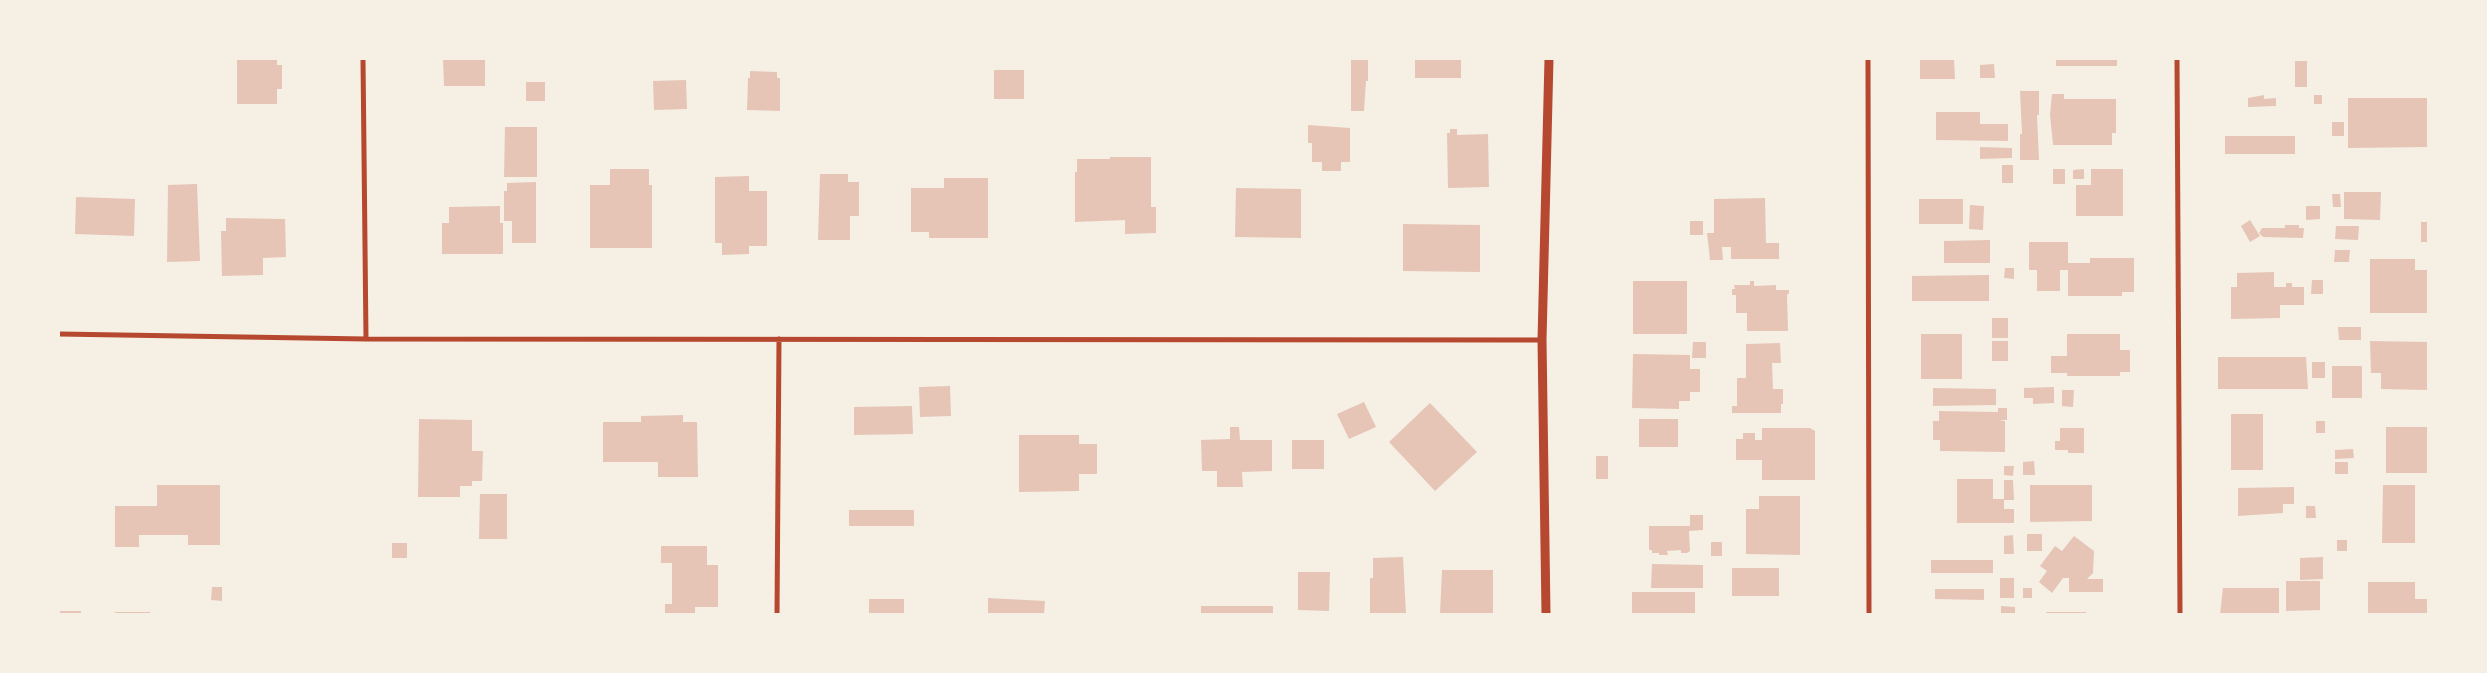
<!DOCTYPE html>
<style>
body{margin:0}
#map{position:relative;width:2487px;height:673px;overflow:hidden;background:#f6efe4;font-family:"Sofia Sans Condensed",sans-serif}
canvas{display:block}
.frame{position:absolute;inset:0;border:60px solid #f6efe4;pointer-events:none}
</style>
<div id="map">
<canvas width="2487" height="673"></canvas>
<div class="frame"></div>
</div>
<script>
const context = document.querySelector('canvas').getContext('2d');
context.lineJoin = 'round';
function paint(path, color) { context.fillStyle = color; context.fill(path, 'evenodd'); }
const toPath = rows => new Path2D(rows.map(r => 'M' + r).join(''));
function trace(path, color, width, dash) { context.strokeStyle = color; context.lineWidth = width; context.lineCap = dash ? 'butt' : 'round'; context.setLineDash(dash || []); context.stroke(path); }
const building = toPath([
 [237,59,277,59,277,65,282,65,282,89,277,89,277,104,237,104],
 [443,59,485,59,485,86,444,86],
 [1351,59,1368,59,1368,81,1366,81,1364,111,1351,111],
 [1415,59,1461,59,1461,78,1415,78],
 [1920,59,1954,59,1955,79,1920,79],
 [2056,59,2117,59,2117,66,2056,66],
 [2295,61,2307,61,2307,87,2295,87],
 [1994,64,1995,78,1980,78,1980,65],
 [994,70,1024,70,1024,99,994,99],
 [750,71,777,72,777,78,780,78,780,111,747,110,748,78,750,78],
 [686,80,687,109,654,110,653,81],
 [526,82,545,82,545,101,526,101],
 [2020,91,2039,91,2039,115,2037,115,2039,160,2020,160,2020,134,2022,134],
 [2052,94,2064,94,2064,99,2116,99,2116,133,2112,133,2112,145,2053,145,2050,115],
 [2264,95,2264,99,2276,98,2276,106,2248,107,2248,98],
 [2314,95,2322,95,2322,104,2314,104],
 [2348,98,2428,98,2428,147,2348,148],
 [1936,112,1980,112,1980,124,2008,124,2008,141,1936,140],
 [2332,122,2344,122,2344,136,2332,136],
 [1308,125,1350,128,1350,162,1341,162,1341,171,1322,171,1322,162,1312,162,1312,143,1308,143],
 [505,127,537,127,537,177,504,177],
 [1450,129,1457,129,1457,135,1488,134,1489,187,1448,188,1447,133,1450,133],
 [2225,136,2295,136,2295,154,2225,154],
 [1980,147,2012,148,2012,158,1980,159],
 [1110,157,1151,157,1151,207,1156,207,1156,233,1125,234,1125,220,1075,222,1075,172,1077,172,1077,159,1110,159],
 [2002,165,2013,165,2013,183,2002,183],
 [610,169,649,169,649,185,652,185,652,248,590,248,590,185,610,185],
 [2053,169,2065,169,2065,184,2053,184],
 [2084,169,2084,179,2073,179,2073,170],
 [2091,169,2123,169,2123,216,2076,216,2076,185,2091,185],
 [820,174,848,174,848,182,859,182,859,216,850,216,850,240,818,240],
 [749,176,749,191,767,191,767,246,749,246,749,254,722,255,722,243,715,243,715,177],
 [944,178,988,178,988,238,929,238,929,232,911,232,911,188,944,188],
 [536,182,536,243,512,243,512,221,504,221,504,191,507,191,507,183],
 [197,184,200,261,167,262,168,185],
 [1236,188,1301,189,1301,238,1235,237],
 [2344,192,2381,192,2380,220,2344,219],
 [2332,194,2340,194,2341,207,2333,207],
 [76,197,135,199,134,236,75,234],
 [1765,198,1766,243,1779,243,1779,259,1731,259,1731,247,1722,247,1723,260,1710,260,1707,233,1714,233,1714,199],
 [1919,199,1963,199,1963,224,1919,224],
 [1970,205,1984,206,1983,230,1969,229],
 [500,206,500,223,503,223,503,254,442,254,442,223,449,223,449,207],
 [2306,206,2320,206,2320,219,2306,220],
 [226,218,285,219,286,257,263,258,263,275,222,276,221,231,226,231],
 [2250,220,2260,236,2250,242,2241,226],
 [1690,221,1703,221,1703,235,1690,235],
 [2421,222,2428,222,2428,242,2421,242],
 [1403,224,1480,225,1480,272,1403,271],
 [2285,225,2299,225,2299,228,2304,228,2303,238,2263,237,2259,233,2262,228,2285,228],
 [2336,226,2359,226,2358,240,2335,239],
 [1990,240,1990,263,1944,263,1944,241],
 [2029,242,2068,242,2068,270,2060,270,2060,291,2037,291,2037,270,2029,270],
 [2335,250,2350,250,2349,262,2334,262],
 [2090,258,2134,258,2134,292,2122,292,2122,296,2068,296,2068,263,2090,263],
 [2370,259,2415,259,2415,270,2428,270,2428,313,2370,313],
 [2005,268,2014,268,2014,279,2004,278],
 [2274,272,2274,287,2286,287,2286,283,2292,283,2292,287,2304,287,2304,305,2280,305,2280,318,2231,319,2231,287,2237,287,2237,273],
 [1989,275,1989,301,1912,301,1912,276],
 [2312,280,2323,280,2323,294,2311,294],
 [1633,281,1687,281,1687,334,1633,334],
 [1750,281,1754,281,1754,286,1776,285,1776,290,1789,290,1789,294,1787,294,1788,331,1747,331,1747,313,1736,313,1736,295,1732,295,1732,289,1735,289,1734,285,1750,285],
 [1992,318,2008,318,2008,338,1992,338],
 [2338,327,2361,327,2361,340,2339,340],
 [1921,334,1962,334,1962,379,1921,379],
 [2067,334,2120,334,2120,350,2130,350,2130,372,2120,372,2120,376,2067,376,2067,373,2051,373,2051,356,2067,356],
 [1992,341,2008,341,2008,361,1992,361],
 [2370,341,2428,342,2428,390,2381,389,2381,373,2371,373],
 [1693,342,1706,342,1706,358,1692,358],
 [1780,343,1781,363,1772,363,1773,389,1783,389,1783,404,1781,404,1781,413,1732,413,1732,406,1737,406,1737,378,1746,378,1746,344],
 [1633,354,1690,355,1690,369,1700,369,1700,392,1690,392,1690,401,1679,401,1679,409,1632,408],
 [2218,357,2306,357,2308,389,2218,389],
 [2312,362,2325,362,2325,378,2312,378],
 [2332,366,2362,366,2362,398,2332,398],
 [950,386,951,416,920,417,919,387],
 [2054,387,2054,403,2033,404,2033,398,2024,398,2024,388],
 [1933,388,1996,389,1996,405,1933,406],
 [2062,390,2074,390,2073,407,2062,406],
 [1364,402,1376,427,1349,439,1337,414],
 [1430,403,1477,452,1435,491,1389,442],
 [912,406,913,434,854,435,854,407],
 [1998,408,2007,408,2007,420,1999,420,2005,421,2005,452,1940,451,1940,440,1933,440,1933,421,1939,421,1939,411,1998,412],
 [2231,414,2263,414,2263,470,2231,470],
 [683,415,683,422,697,422,698,477,658,477,658,462,603,462,603,422,641,422,641,416],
 [419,419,472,420,472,451,483,451,482,481,472,481,472,486,460,486,460,497,418,497],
 [1639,419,1678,419,1678,447,1639,447],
 [2316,421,2325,421,2325,433,2316,433],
 [1230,427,1239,427,1240,440,1272,440,1272,471,1242,472,1243,487,1217,487,1217,471,1202,471,1201,440,1230,439],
 [2386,427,2428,427,2428,473,2386,473],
 [1762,428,1810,428,1815,431,1815,480,1762,480,1762,460,1736,460,1736,439,1743,439,1743,433,1755,433,1755,440,1762,440],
 [2060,428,2084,428,2084,453,2068,453,2068,450,2055,450,2055,441,2060,441],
 [1019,435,1079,435,1079,444,1097,444,1097,474,1079,474,1079,491,1019,492],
 [1292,440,1324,440,1324,469,1292,469],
 [2353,449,2354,458,2335,459,2335,450],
 [1596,456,1608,456,1608,479,1596,479],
 [2034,461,2035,475,2023,475,2023,462],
 [2335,462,2348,462,2348,474,2335,474],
 [2004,466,2014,466,2013,476,2004,475],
 [1957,479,1993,479,1993,499,2004,499,2004,480,2013,480,2014,500,2004,500,2004,509,2014,509,2014,523,1957,523],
 [157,485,220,485,220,545,188,545,188,535,139,535,139,547,115,547,115,506,157,506],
 [2030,485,2092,485,2092,521,2030,522],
 [2383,485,2415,485,2415,543,2382,543],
 [2294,487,2294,504,2283,504,2283,513,2238,516,2238,488],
 [480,494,507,494,507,539,479,539],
 [1759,496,1800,496,1800,555,1746,554,1746,509,1759,509],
 [2306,506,2315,506,2316,518,2306,518],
 [849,510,914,510,914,526,849,526],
 [1690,515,1703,515,1703,530,1689,531,1690,551,1687,553,1681,553,1681,550,1667,551,1668,555,1659,555,1659,553,1652,553,1652,550,1649,550,1649,526,1690,526],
 [2027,534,2042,534,2042,551,2027,551],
 [2013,535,2014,554,2004,554,2004,536],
 [2074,536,2094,551,2093,573,2087,579,2103,579,2103,592,2069,592,2069,578,2063,578,2052,593,2039,582,2047,571,2040,566,2055,546,2062,551],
 [2337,540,2347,540,2347,551,2337,551],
 [1711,542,1722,542,1722,556,1711,556],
 [392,543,407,543,407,558,392,558],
 [661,546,707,546,707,565,718,565,718,607,695,607,695,614,665,614,665,604,672,604,672,563,661,563],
 [1403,557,1406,614,1370,614,1370,578,1373,578,1373,558],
 [2323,557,2323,579,2300,580,2300,558],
 [1931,560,1993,560,1993,573,1931,573],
 [1652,564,1703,565,1703,588,1651,588],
 [1732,568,1779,568,1779,596,1732,596],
 [1442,570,1493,570,1493,614,1440,614],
 [1298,572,1330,572,1329,611,1298,610],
 [2000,578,2014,578,2014,598,2000,598],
 [2286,581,2320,581,2320,610,2286,611],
 [2368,582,2415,582,2415,599,2428,599,2428,614,2368,614],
 [212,587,222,587,222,601,211,600],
 [2023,588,2032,588,2032,598,2023,598],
 [2223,588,2279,588,2279,614,2220,614],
 [1935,589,1984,589,1984,600,1935,599],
 [1632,592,1695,592,1695,614,1632,614],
 [988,598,1045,601,1044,614,988,614],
 [869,599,904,599,904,614,869,614],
 [1201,606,1273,606,1273,614,1201,614],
 [2001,606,2015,607,2015,614,2001,614],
 [59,611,81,611,81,614,59,614],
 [115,612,150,612,150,614,115,614],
 [2046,612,2086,612,2086,614,2046,614]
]);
const minor = toPath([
 [363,59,366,339],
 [1868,59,1869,614],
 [2177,59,2180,614],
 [59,334,366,339,1542,340],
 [777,614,779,339]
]);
const tertiary = toPath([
 [1546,614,1542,340,1549,59]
]);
paint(building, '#e6c5b7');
trace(minor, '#b5482f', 5);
trace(tertiary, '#b5482f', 9);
</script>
